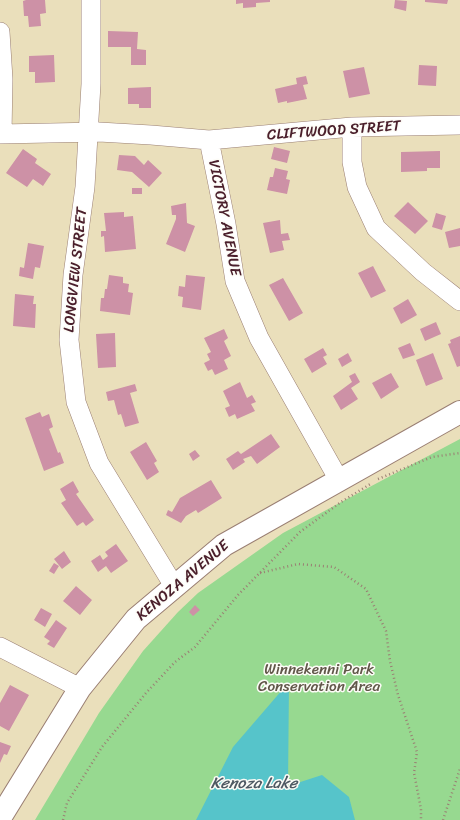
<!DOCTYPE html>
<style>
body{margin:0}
canvas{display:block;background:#eadfbb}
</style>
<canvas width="460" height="820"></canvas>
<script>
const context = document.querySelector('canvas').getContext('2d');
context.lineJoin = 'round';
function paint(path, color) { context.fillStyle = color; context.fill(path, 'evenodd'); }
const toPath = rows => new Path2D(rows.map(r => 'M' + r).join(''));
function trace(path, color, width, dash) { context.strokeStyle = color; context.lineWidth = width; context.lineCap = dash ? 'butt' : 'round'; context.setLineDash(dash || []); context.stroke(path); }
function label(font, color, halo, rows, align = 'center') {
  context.font = font + ' Sriracha,sans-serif'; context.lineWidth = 3; context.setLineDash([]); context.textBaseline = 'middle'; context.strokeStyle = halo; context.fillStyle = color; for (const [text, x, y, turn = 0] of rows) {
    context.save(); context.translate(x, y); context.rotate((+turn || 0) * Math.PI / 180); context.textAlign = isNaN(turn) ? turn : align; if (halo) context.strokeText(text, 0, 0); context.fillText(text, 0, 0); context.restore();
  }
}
const green = toPath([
 [460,439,460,820,35,820,99,713,143,651,178,612,198,593,283,533]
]);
const water = toPath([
 [289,682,288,786,322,775,349,797,355,820,196,820,233,747]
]);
const building = toPath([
 [26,0,45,0,46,13,40,14,41,26,29,27,28,16,24,16,23,1],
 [236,0,270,0,270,2,256,3,256,7,243,8,243,3,236,4],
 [395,0,407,1,406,11,394,8],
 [425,0,448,0,447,4,425,2],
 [108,31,138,32,137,49,146,50,146,65,131,65,131,47,108,47],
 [54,55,55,82,35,83,35,72,29,72,29,56],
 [419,65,437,66,436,86,418,85],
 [364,67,370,94,349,98,343,71],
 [306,76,308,84,303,85,307,99,287,103,287,101,278,103,275,89,297,84,296,78],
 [151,87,151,108,139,108,139,104,128,104,128,88],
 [274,147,290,151,287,163,271,159],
 [23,149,37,159,35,163,51,174,43,186,33,179,27,187,6,173],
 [440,151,440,168,427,168,427,171,401,172,401,152],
 [119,155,135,156,144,165,148,160,162,173,149,187,132,172,117,170],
 [275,168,288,171,286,179,290,180,287,194,267,190,270,177,273,177],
 [132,188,142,188,142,194,132,194],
 [408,202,428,221,415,234,394,216],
 [186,203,187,223,195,226,185,252,166,244,176,219,176,215,172,215,171,206],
 [124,212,124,217,133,216,136,249,105,252,104,236,101,237,101,231,106,231,104,213],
 [436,213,446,216,442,230,432,227],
 [280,220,281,234,288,233,290,240,282,241,284,250,270,253,263,223],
 [460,228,460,246,449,248,445,232],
 [28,243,44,246,40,268,35,267,33,279,19,276,20,267,24,268],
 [373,266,386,291,371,298,358,273],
 [109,275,123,277,123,283,129,284,128,292,133,293,130,315,100,311,101,298,104,298,105,289,107,289],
 [186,275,205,277,201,310,182,307,183,297,178,296,179,286,185,287],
 [283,278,303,313,289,321,269,285],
 [15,294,34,296,33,304,36,304,35,328,13,326],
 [408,299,417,315,401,324,393,308],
 [436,322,441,334,425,341,420,329],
 [224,329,228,338,224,341,231,356,224,360,228,369,215,375,212,369,208,371,204,363,210,360,207,354,211,352,204,338],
 [115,333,116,367,98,368,96,334],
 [460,336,460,366,457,367,448,344,451,343,450,340],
 [410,343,415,355,403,359,398,348],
 [323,348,327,355,323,357,327,364,312,373,304,359],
 [348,353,352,361,342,367,338,359],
 [433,353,443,379,426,386,416,360],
 [355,373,360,382,351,388,358,399,341,410,333,396,352,382,349,376],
 [391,373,399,387,381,399,372,383],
 [240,382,247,398,252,395,256,402,251,404,255,411,237,419,235,414,229,417,225,408,230,406,223,391],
 [135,384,137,391,130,393,139,423,125,427,121,414,118,415,114,400,108,401,106,392],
 [40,412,42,417,49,414,53,427,49,429,58,453,60,452,64,463,44,471,25,418],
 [271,434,280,447,257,464,251,456,243,459,245,462,233,470,226,459,238,451,241,454],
 [146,442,157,461,154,463,159,472,147,480,130,452],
 [195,450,200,456,193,461,189,454],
 [211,480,222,498,198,513,196,510,186,516,181,523,166,515,168,510,172,512,180,498],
 [73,481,79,492,76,494,94,520,86,526,83,522,77,526,61,503,66,500,60,489],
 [116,544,128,561,111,573,106,566,98,572,91,561,100,555,103,560,108,556,105,552],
 [64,551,71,562,62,569,54,559],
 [54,563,59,566,54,574,49,571],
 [76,586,92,600,80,615,63,601],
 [195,605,200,610,193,616,189,612],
 [41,608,52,614,45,627,34,620],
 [56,620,67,628,54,648,47,644,50,641,44,637],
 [10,685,29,695,9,731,0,726,0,703],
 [0,742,11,746,7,755,4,754,0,763]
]);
const path = toPath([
 [378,479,432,457,460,453],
 [260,573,298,564,334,567,366,589,386,631,390,661,398,695,417,752,414,773,421,809,421,820],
 [63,820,67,803,102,747,146,693,175,662,195,647,238,595,300,532,341,502,372,483],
 [443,820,460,769]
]);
const minor = toPath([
 [91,0,91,84,85,187,73,275,69,340,76,402,99,463,174,586],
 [0,32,3,79,2,134],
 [352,127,352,162,357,187,376,228,423,272,460,301],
 [0,134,99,132,151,135,209,140,226,224,235,281,259,338,339,480],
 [209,140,352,127,460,125],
 [0,647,80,688]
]);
const major = toPath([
 [0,818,80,688,136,619,224,545,460,412]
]);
const streetNames = [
 ["CLIFTWOOD STREET",334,131,-4],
 ["VICTORY AVENUE",224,218,79],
 ["LONGVIEW STREET",76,270,-84],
 ["KENOZA AVENUE",183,581,-40]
];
const parkNames = [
 ["Winnekenni Park",319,670],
 ["Conservation Area",319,687]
];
const waterNames = [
 ["Kenoza Lake",254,784]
];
paint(green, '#97d990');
paint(water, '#56c4ca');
paint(building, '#cd91a6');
trace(minor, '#9a7f73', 20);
trace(major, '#9a7f73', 24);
trace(path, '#9a7f73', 2.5, [1, 3]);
trace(minor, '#fff', 19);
trace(major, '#fff', 22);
label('15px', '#4a1f2b', '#fdfcf7', streetNames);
label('15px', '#615749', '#fdfcf7', parkNames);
label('italic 16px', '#4e5963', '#fdfcf7', waterNames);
</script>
